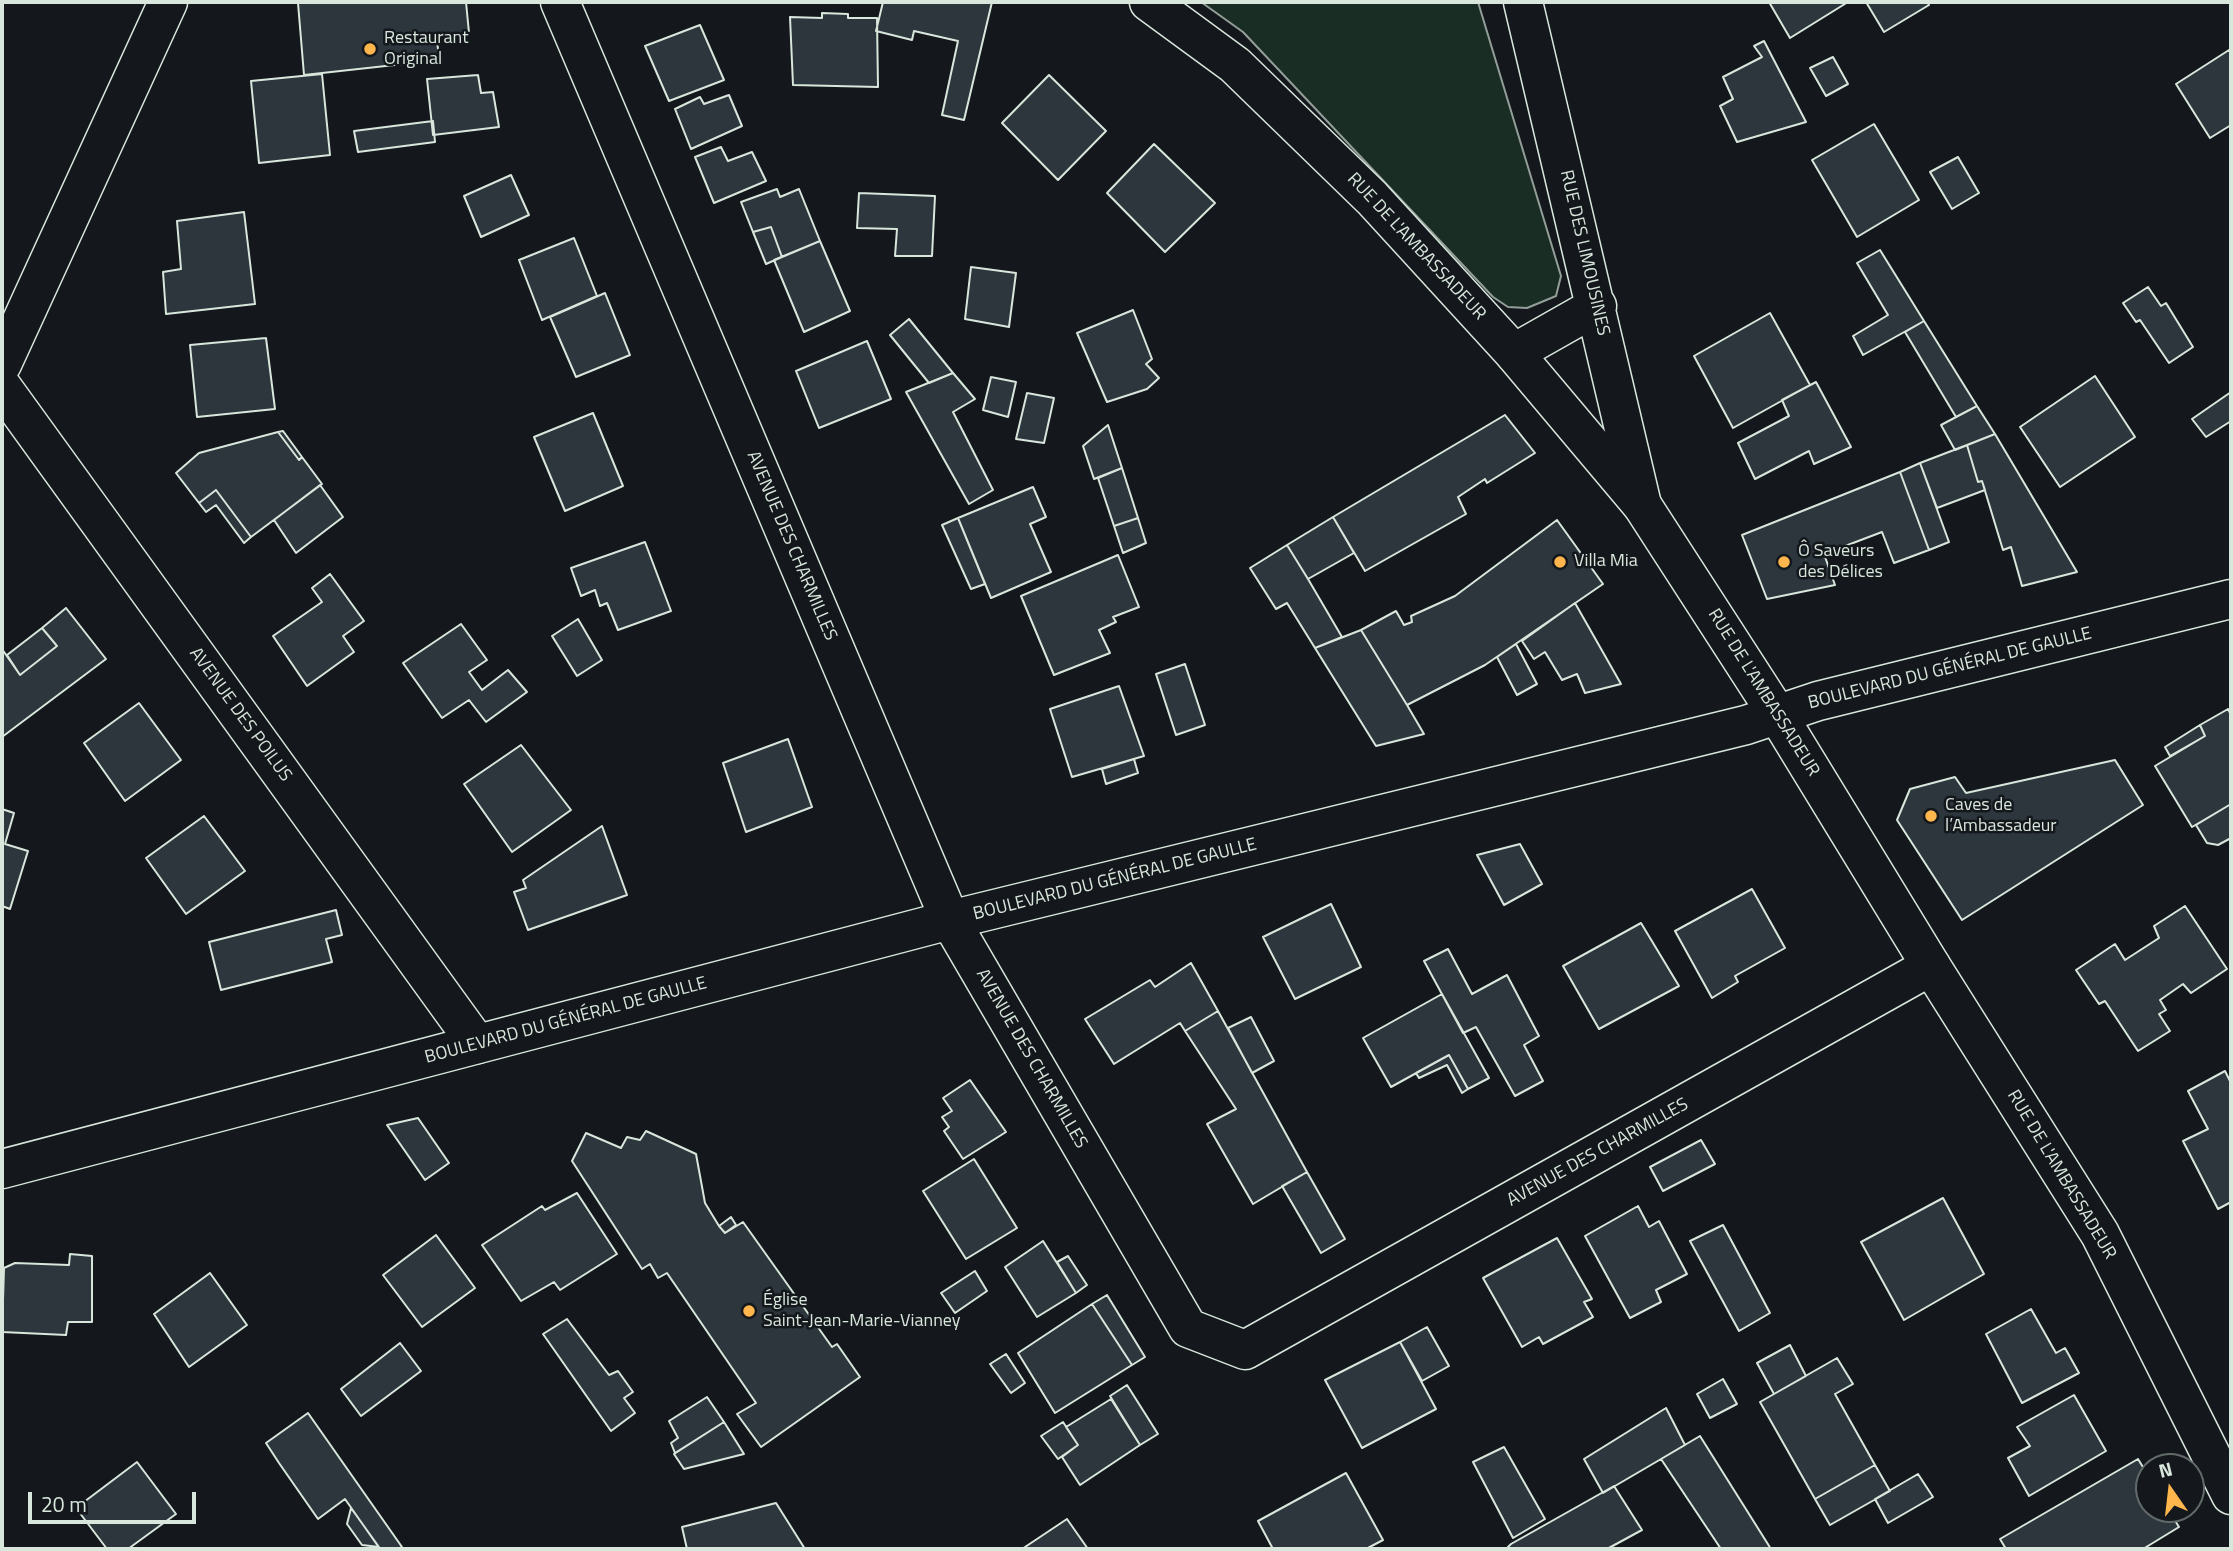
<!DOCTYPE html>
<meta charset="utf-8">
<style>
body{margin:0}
#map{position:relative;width:2233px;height:1551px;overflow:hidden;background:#14181c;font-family:"Titillium Web",sans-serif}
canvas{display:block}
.frame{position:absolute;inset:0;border:4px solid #d8e6dc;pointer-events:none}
.north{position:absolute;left:2135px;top:1453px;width:70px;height:70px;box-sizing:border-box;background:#14181c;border:2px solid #626a69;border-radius:50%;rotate:346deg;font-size:19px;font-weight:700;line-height:28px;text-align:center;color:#d8e6dc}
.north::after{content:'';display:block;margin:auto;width:24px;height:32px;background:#ffb74d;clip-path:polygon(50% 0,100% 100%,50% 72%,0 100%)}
.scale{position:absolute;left:28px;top:1492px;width:168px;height:32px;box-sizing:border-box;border:4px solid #d8e6dc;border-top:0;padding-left:9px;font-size:21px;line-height:24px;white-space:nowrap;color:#d8e6dc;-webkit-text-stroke:5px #14181c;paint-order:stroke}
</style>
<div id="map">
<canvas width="2233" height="1551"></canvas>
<div class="frame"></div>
<div class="north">N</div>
<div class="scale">20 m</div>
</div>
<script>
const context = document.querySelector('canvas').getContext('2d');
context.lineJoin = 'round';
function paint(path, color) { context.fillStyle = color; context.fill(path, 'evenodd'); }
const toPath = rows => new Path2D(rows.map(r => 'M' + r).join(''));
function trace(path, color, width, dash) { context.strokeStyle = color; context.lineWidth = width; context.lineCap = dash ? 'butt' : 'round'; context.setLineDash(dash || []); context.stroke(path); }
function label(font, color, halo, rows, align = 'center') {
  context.font = font + ' "Titillium Web",sans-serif'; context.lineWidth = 5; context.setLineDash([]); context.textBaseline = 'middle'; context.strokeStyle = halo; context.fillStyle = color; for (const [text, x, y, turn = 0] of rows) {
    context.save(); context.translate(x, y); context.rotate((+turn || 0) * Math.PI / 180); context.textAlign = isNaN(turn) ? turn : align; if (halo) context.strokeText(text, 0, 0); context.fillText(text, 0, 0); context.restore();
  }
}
const green = toPath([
 [1201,2,1478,2,1561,276,1556,296,1527,308,1508,307,1493,297,1243,32,1201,2]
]);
const building = toPath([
 [466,2,469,33,436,37,440,60,304,75,298,3,466,2],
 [883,2,992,2,964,120,942,115,958,41,914,31,912,40,876,31,883,2],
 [1769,2,1848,2,1790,38,1769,2],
 [1866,2,1927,2,1929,5,1884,32,1866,2],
 [822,13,848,14,848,18,877,18,878,87,793,85,790,17,822,18,822,13],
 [700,25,724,80,669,101,645,46,700,25],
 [1764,41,1806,122,1737,142,1720,106,1733,99,1723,77,1762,57,1754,46,1764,41],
 [2229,50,2231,53,2231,125,2210,138,2176,84,2229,50],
 [1833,57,1848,84,1826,96,1810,68,1833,57],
 [322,74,330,155,259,163,251,81,322,74],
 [478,75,481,93,493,92,499,127,433,135,427,79,478,75],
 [1049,75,1106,131,1058,180,1002,123,1049,75],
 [729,95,742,126,691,149,675,109,700,97,704,104,729,95],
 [433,121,435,142,358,152,354,131,433,121],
 [1874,124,1919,200,1857,237,1812,160,1874,124],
 [1154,144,1215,203,1165,252,1107,193,1154,144],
 [721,147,728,161,752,152,766,181,714,203,695,157,721,147],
 [1958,157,1979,193,1952,209,1930,172,1958,157],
 [511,175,529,215,481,237,464,196,511,175],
 [777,189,780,197,799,189,820,241,782,257,771,227,753,232,741,202,777,189],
 [859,193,935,196,932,256,895,256,897,229,857,228,859,193],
 [244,212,255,304,166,314,163,272,181,269,177,221,244,212],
 [771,227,782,257,766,264,753,232,771,227],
 [574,238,597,296,542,320,519,260,574,238],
 [820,241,850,311,804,332,774,260,820,241],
 [1880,250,1924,321,1863,355,1853,336,1888,315,1857,263,1880,250],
 [971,267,1016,273,1009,327,965,319,971,267],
 [2148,287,2161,306,2166,303,2193,347,2169,363,2140,320,2136,322,2123,303,2148,287],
 [605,293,630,355,576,377,550,317,605,293],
 [1133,310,1152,359,1146,364,1159,378,1147,389,1107,402,1077,333,1133,310],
 [1770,313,1810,385,1733,428,1694,356,1770,313],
 [909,319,953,373,929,383,890,335,909,319],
 [1924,321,1977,406,1956,417,1905,332,1924,321],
 [266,338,275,409,197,417,190,345,266,338],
 [867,341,891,399,819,428,796,371,867,341],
 [953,373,975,399,953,412,993,490,969,504,906,392,953,373],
 [2095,376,2135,437,2060,487,2020,427,2095,376],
 [991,377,1016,382,1008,417,983,410,991,377],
 [1816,382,1851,447,1814,464,1809,451,1755,479,1738,443,1789,416,1782,400,1816,382],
 [2231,392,2231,421,2206,437,2192,419,2231,392],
 [1027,393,1054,398,1044,443,1016,439,1027,393],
 [1977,406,1995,434,1955,450,1941,425,1977,406],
 [593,413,623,486,565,511,534,437,593,413],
 [1505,415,1535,453,1487,483,1485,479,1458,497,1466,514,1365,571,1333,517,1505,415],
 [1108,425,1122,468,1094,479,1083,446,1108,425],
 [283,431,302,457,299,460,278,432,283,431],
 [278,432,299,460,302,457,322,484,251,537,216,490,199,503,176,473,199,453,278,432],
 [1995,434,2077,572,2022,586,2011,547,2003,550,1982,481,1978,482,1967,445,1995,434],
 [1967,445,1978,482,1982,481,1985,490,1937,508,1920,463,1967,445],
 [1920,463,1949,542,1929,550,1900,472,1920,463],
 [1122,468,1138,518,1114,526,1098,478,1122,468],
 [1900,472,1929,550,1894,563,1882,532,1824,554,1835,585,1767,599,1742,535,1900,472],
 [320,485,343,517,296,553,274,520,320,485],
 [1033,487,1046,517,1030,524,1051,572,991,598,958,518,1033,487],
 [216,490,251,537,244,543,216,505,206,512,199,503,216,490],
 [1333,517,1354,553,1308,579,1287,545,1333,517],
 [958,518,985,584,971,589,942,525,958,518],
 [1138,518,1146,543,1123,553,1114,526,1138,518],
 [1557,520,1603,584,1485,665,1407,705,1361,630,1396,611,1404,625,1412,622,1411,616,1455,596,1557,520],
 [645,542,671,611,618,630,607,603,600,606,595,590,581,596,571,568,645,542],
 [1287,545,1308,579,1342,637,1315,648,1287,603,1276,609,1250,568,1287,545],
 [1118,555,1139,607,1113,617,1116,622,1099,630,1110,653,1054,675,1021,596,1118,555],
 [330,574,364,621,343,636,354,652,307,686,273,636,322,602,312,588,330,574],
 [1575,603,1621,684,1585,693,1577,674,1562,680,1545,652,1534,659,1522,641,1575,603],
 [66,608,106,659,2,737,2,649,20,675,57,646,42,628,66,608],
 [578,619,602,660,577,676,552,636,578,619],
 [461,624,487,660,469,672,482,690,508,670,527,692,486,722,469,700,442,718,403,663,461,624],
 [42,628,57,646,20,675,7,655,42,628],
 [1361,630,1407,705,1424,734,1376,746,1315,648,1361,630],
 [1516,644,1537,684,1517,695,1497,657,1516,644],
 [1185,664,1205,725,1176,735,1156,674,1185,664],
 [1119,686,1144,756,1072,777,1050,709,1119,686],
 [139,703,181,760,125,801,84,743,139,703],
 [2228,709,2231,715,2231,804,2192,827,2155,766,2205,736,2200,725,2228,709],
 [2200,725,2205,736,2170,756,2165,747,2200,725],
 [788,739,812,807,746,832,723,763,788,739],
 [521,745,571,810,512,852,464,784,521,745],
 [1134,759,1138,773,1106,784,1102,769,1134,759],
 [2115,760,2143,805,1962,920,1897,820,1910,789,1955,777,1966,793,2115,760],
 [2231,804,2231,838,2218,845,2207,843,2196,825,2231,804],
 [2,809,14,813,5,844,28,851,10,909,2,906,2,809],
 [204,816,245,871,186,914,146,858,204,816],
 [602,826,627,895,528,930,514,892,526,888,523,880,602,826],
 [1520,844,1542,884,1504,905,1477,855,1520,844],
 [1752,889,1785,948,1735,976,1738,982,1712,998,1675,931,1752,889],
 [1331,904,1361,967,1295,999,1263,937,1331,904],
 [2185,906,2227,969,2191,993,2183,984,2160,1000,2166,1010,2159,1014,2170,1031,2138,1051,2105,1001,2099,1004,2076,970,2115,944,2125,960,2159,938,2154,926,2185,906],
 [336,910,342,935,326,939,332,962,221,990,209,942,336,910],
 [1641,923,1679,986,1599,1029,1563,966,1641,923],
 [1448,949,1472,994,1507,975,1539,1036,1524,1045,1543,1081,1515,1096,1476,1027,1463,1033,1424,961,1448,949],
 [1191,963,1218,1011,1185,1031,1180,1023,1114,1064,1085,1019,1150,980,1155,987,1191,963],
 [1442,994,1489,1078,1468,1089,1449,1055,1391,1087,1363,1038,1442,994],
 [1218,1011,1307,1172,1253,1204,1207,1124,1236,1109,1185,1031,1218,1011],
 [1251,1017,1274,1061,1252,1073,1228,1028,1251,1017],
 [1449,1055,1468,1089,1462,1093,1447,1065,1419,1078,1416,1073,1449,1055],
 [2225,1071,2231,1083,2231,1202,2218,1209,2183,1141,2208,1129,2188,1091,2225,1071],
 [970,1080,1006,1132,963,1159,944,1131,949,1127,942,1117,952,1111,943,1098,970,1080],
 [418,1118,449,1163,425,1180,387,1125,418,1118],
 [646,1131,696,1154,705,1203,719,1226,725,1233,743,1222,832,1347,837,1344,860,1377,761,1447,737,1414,756,1403,667,1273,658,1278,650,1264,642,1269,572,1161,586,1133,621,1148,627,1137,640,1140,646,1131],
 [1701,1140,1715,1164,1663,1191,1650,1167,1701,1140],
 [974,1159,1017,1228,966,1259,923,1191,974,1159],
 [1307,1172,1345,1239,1321,1253,1282,1186,1307,1172],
 [577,1193,617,1254,560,1290,554,1282,521,1301,482,1245,542,1206,545,1210,577,1193],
 [1943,1198,1984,1274,1904,1320,1861,1242,1943,1198],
 [1638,1206,1649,1227,1659,1221,1687,1274,1656,1290,1661,1302,1630,1318,1585,1236,1638,1206],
 [731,1217,736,1225,725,1233,719,1226,731,1217],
 [1723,1225,1770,1313,1739,1331,1690,1241,1723,1225],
 [436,1235,475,1288,422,1327,383,1275,436,1235],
 [1557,1238,1592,1299,1584,1302,1593,1317,1543,1344,1539,1337,1522,1347,1483,1278,1557,1238],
 [1043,1241,1076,1293,1037,1317,1005,1267,1043,1241],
 [70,1254,92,1256,92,1322,68,1322,66,1335,2,1332,4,1268,15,1263,69,1265,70,1254],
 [1068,1256,1087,1285,1076,1293,1057,1262,1068,1256],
 [975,1271,987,1291,955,1313,941,1293,975,1271],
 [210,1273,247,1325,189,1367,154,1314,210,1273],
 [1107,1295,1145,1357,1132,1365,1092,1304,1107,1295],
 [1092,1304,1132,1365,1055,1413,1018,1353,1092,1304],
 [2031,1309,2056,1353,2065,1348,2079,1373,2022,1403,1986,1334,2031,1309],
 [567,1319,609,1375,618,1371,633,1392,624,1398,635,1413,611,1431,543,1334,567,1319],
 [1427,1327,1449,1366,1422,1381,1400,1342,1427,1327],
 [1400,1342,1436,1409,1362,1448,1325,1380,1400,1342],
 [400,1343,421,1371,361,1416,341,1389,400,1343],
 [1790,1345,1806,1376,1774,1394,1757,1363,1790,1345],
 [1006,1354,1025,1383,1011,1393,990,1364,1006,1354],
 [1837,1358,1853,1384,1835,1394,1875,1465,1815,1499,1760,1402,1837,1358],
 [1723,1379,1737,1404,1710,1418,1697,1394,1723,1379],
 [1127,1385,1158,1434,1140,1445,1110,1396,1127,1385],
 [2074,1395,2106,1451,2029,1496,2008,1458,2030,1446,2017,1427,2074,1395],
 [707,1397,724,1422,675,1453,671,1443,678,1438,669,1421,707,1397],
 [1111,1399,1140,1445,1080,1485,1062,1457,1078,1445,1066,1427,1111,1399],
 [1666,1408,1685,1445,1603,1493,1584,1459,1666,1408],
 [308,1413,402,1547,398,1549,380,1549,345,1499,318,1519,279,1463,266,1443,308,1413],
 [724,1422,744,1454,684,1469,674,1454,724,1422],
 [1063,1422,1078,1445,1058,1459,1041,1436,1063,1422],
 [1700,1436,1771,1549,1721,1549,1661,1459,1700,1436],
 [1504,1447,1545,1519,1513,1538,1473,1462,1504,1447],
 [2138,1459,2149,1477,2149,1509,2168,1509,2179,1527,2143,1549,2006,1549,2000,1539,2138,1459],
 [137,1462,176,1514,128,1549,107,1549,76,1508,137,1462],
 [1875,1465,1890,1491,1830,1525,1815,1499,1875,1465],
 [1346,1473,1383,1540,1366,1549,1273,1549,1258,1521,1346,1473],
 [1918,1474,1933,1497,1888,1523,1875,1499,1918,1474],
 [1614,1486,1642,1530,1607,1549,1509,1549,1508,1547,1511,1544,1614,1486],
 [776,1503,805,1549,687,1549,682,1527,776,1503],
 [351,1508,379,1547,362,1545,347,1524,351,1508],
 [1067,1519,1088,1549,1022,1549,1067,1519]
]);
const street = toPath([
 [560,2,950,920,1188,1328,1245,1350,1931,966],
 [1523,2,1642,505],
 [1514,353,1597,306],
 [2,364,168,2],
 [2,387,477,1044]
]);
const secondary = toPath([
 [1149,2,1235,65,1372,198,1514,353,1642,505,1777,714,1931,966,2100,1234,2231,1495],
 [2,1169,950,920,1746,725,1818,701,2231,599]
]);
const markers = [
 [370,49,7,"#ffb74d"],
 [1560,562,7,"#ffb74d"],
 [1784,562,7,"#ffb74d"],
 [1931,816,7,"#ffb74d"],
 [749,1311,7,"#ffb74d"]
];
const poiNames = [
 ["Restaurant",384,39],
 ["Original",384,60],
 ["Ô Saveurs",1798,552],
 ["des Délices",1798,573],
 ["Villa Mia",1574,562],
 ["Caves de",1945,806],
 ["l’Ambassadeur",1945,827],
 ["Église",763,1301],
 ["Saint-Jean-Marie-Vianney",763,1322]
];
const streetNames = [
 ["RUE DE L'AMBASSADEUR",1416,247,47],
 ["RUE DES LIMOUSINES",1584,253,77],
 ["AVENUE DES CHARMILLES",791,546,67],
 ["BOULEVARD DU GÉNÉRAL DE GAULLE",1950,669,-14],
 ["RUE DE L'AMBASSADEUR",1763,693,58],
 ["AVENUE DES POILUS",240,715,54],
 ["BOULEVARD DU GÉNÉRAL DE GAULLE",1115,880,-14],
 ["BOULEVARD DU GÉNÉRAL DE GAULLE",566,1021,-15],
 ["AVENUE DES CHARMILLES",1031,1059,60],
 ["AVENUE DES CHARMILLES",1598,1153,-29],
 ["RUE DE L'AMBASSADEUR",2061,1175,59]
];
paint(green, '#1a2d24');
trace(green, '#939e99', 2);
paint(building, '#2c363c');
trace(building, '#d8e6dc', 2);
trace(street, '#d8e6dc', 41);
trace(secondary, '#d8e6dc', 41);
trace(street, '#14181c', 38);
trace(secondary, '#14181c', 38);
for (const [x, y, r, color] of markers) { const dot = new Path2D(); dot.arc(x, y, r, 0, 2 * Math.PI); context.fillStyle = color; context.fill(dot); trace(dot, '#14181c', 2.5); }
label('18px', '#d8e6dc', '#14181c', poiNames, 'left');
label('18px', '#d8e6dc', '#14181c', streetNames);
</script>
